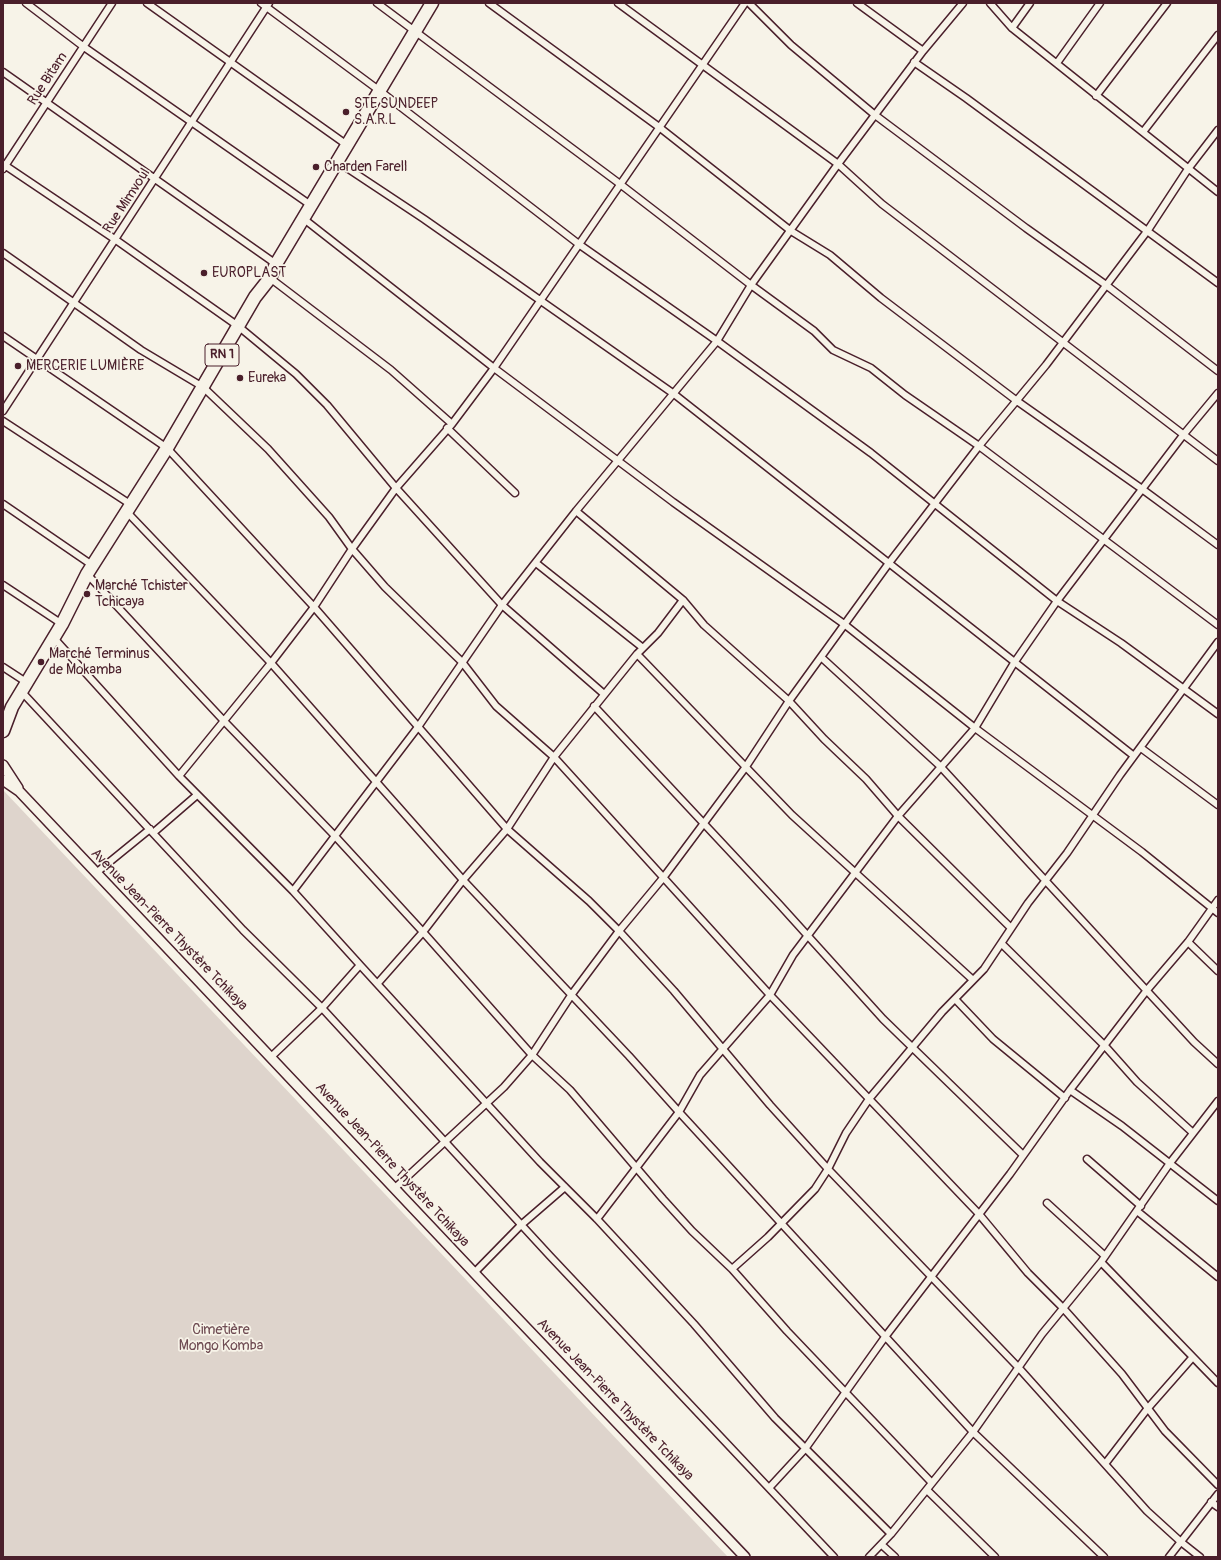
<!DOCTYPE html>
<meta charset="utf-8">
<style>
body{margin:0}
#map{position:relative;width:1221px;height:1560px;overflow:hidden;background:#f7f3e8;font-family:Pangolin,sans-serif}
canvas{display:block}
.frame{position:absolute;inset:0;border:4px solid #4a1f2b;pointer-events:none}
</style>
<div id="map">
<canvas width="1221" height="1560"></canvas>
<div class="frame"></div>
</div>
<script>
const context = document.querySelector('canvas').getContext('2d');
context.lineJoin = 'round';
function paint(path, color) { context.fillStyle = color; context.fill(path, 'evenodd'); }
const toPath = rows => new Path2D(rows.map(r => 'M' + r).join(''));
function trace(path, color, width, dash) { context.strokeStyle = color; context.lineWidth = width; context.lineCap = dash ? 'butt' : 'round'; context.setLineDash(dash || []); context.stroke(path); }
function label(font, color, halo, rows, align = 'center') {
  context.font = font + ' Pangolin,sans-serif'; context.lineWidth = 3.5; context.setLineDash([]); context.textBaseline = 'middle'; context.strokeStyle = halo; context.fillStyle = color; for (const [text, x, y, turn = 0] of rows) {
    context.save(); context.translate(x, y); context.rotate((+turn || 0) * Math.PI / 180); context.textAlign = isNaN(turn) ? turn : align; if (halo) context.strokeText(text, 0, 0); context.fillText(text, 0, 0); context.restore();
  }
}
const green = toPath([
 [4,791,728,1557,3,1557]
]);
const street = toPath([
 [26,3,84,47,312,206],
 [147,3,347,145],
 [261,3,380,91,580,245,717,341,871,453,1057,601,1121,643,1218,714],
 [377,3,620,184,751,285,814,331,833,350,871,368,905,395,979,446,1218,625],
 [489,3,659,127,791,231,830,255,881,298,1017,401,1142,489,1218,545],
 [618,3,838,164,882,204,1218,461],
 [749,3,791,45,875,115,1026,228,1106,285,1218,371],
 [857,3,923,51],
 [990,3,1012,28,1218,192],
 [1012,28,1030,3],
 [914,62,966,98,1218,283],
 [1057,63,1100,3],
 [3,72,276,264],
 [1096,96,1167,3],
 [1143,132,1218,35],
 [338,162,424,219,674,394,1134,756],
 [3,164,116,240,238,326,296,374,327,405,396,488,502,605,604,694],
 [3,169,112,3],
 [304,219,494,368,673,502,844,624,975,728,1142,852,1218,913],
 [3,253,141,350,203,387,268,449,329,517,352,549,385,587,462,662,496,706,554,757,770,995,979,1214,1028,1273,1063,1308,1122,1374,1165,1431,1218,1485],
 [270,278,391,370,452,424],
 [3,336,167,448,314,607,507,829,589,901,619,931,674,991,770,1105,828,1169,1018,1367,1147,1511,1181,1542,1200,1557],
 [3,411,269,3],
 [3,421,130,504],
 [447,428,515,493],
 [3,504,92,565],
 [126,511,271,663,463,880,629,1056,679,1112,973,1432,1104,1557],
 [576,511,683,600,704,625,789,701,824,739,866,779,898,816,1011,928],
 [536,563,643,648],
 [87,574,224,721,334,835,423,932,532,1055,570,1090,663,1199,692,1231,732,1269,787,1331,932,1483],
 [3,585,62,624],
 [53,637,179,776,293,891],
 [637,654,792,815,973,980],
 [821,657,940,766,1194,1042,1218,1064],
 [3,667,26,682],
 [21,691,243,930,322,1008,550,1256,834,1557],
 [594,706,779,904,883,1019,1023,1155],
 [1141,748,1218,805],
 [179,776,271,663,314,607,352,549,396,488,452,424,494,368,745,3],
 [153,833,197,795],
 [96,873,150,829],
 [1188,942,1218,971],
 [1002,944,1105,1046,1137,1082,1192,1132],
 [360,965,540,1162,597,1219,694,1324,775,1418,891,1534],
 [378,983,423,932,463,880,507,829,554,757,637,654,658,633,683,600],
 [955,999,993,1039,1065,1098],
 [271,1057,322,1008,360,965,293,891,418,727,502,605,576,511,717,341,751,285,838,164,923,51,963,3],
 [1070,1090,1122,1126,1218,1201],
 [1087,1159,1141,1206],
 [395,1188,504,1087,532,1055,572,994,619,931,663,878,745,768,789,701,889,563,979,446,1046,365,1148,230,1188,169,1218,130],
 [1047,1203,1105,1256],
 [1137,1211,1218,1277],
 [597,1219,679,1112,700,1075,770,995,793,955,898,816,975,728,1014,663,1057,601,1184,434,1218,393],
 [1101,1262,1218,1383],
 [732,1269,768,1237,815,1189,828,1169,846,1133,869,1099,942,1012,984,969,1028,903,1067,853,1120,775,1218,642],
 [474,1273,521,1225,565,1187],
 [1105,1464,1148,1408,1192,1358],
 [769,1488,805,1449,885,1337,1010,1174,1070,1090,1147,990,1188,942,1218,900],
 [927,1490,995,1557],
 [1211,1502,1218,1507],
 [882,1545,895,1557],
 [869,1557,891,1534,973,1432,1042,1334,1101,1262,1170,1163,1218,1101],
 [1169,1557,1218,1494]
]);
const secondary = toPath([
 [3,765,18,788],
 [3,780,19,791,497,1297,745,1557]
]);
const highway = toPath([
 [3,731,12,707,62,624,87,574,167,448,255,297,270,278,276,264,432,3]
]);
const markers = [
 [346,112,4,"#4a1f2b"],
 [316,167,4,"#4a1f2b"],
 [204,273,4,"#4a1f2b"],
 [18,366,4,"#4a1f2b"],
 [240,378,4,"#4a1f2b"],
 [87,594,4,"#4a1f2b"],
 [41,662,4,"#4a1f2b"]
];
const shields = [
 [222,355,34]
];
const shieldNames = [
 ["RN 1",222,355]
];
const streetNames = [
 ["Rue Bitam",48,79,-57],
 ["Rue Mimvoul",127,201,-57],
 ["Avenue Jean-Pierre Thystère Tchikaya",169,930,46],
 ["Avenue Jean-Pierre Thystère Tchikaya",392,1165,47],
 ["Avenue Jean-Pierre Thystère Tchikaya",615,1400,46]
];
const poiNames = [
 ["STE SUNDEEP",354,104],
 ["S.A.R.L",354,120],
 ["Charden Farell",324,167],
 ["EUROPLAST",212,273],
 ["MERCERIE LUMIÈRE",26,366],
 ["Eureka",248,378],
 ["Marché Tchister",95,586],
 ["Tchicaya",95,602],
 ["Marché Terminus",49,654],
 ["de Mokamba",49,670]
];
const parkNames = [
 ["Cimetière",221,1330],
 ["Mongo Komba",221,1346]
];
paint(green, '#ded4cc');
trace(street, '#4a1f2b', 9);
trace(secondary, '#4a1f2b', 12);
trace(highway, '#4a1f2b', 15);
trace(street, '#f7f3e8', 6);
trace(secondary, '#f7f3e8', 9);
trace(highway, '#f7f3e8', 12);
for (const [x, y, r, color] of markers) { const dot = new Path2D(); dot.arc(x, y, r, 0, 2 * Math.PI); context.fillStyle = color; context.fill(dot); trace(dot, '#f7f3e8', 1.5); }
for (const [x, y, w] of shields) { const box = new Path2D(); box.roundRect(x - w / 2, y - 11, w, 22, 3); context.fillStyle = '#f7f3e8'; context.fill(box); trace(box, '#4a1f2b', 1); }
label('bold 13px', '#4a1f2b', null, shieldNames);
label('14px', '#4a1f2b', '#f7f3e8', streetNames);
label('14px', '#4a1f2b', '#f7f3e8', poiNames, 'left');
label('14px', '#6f4c53', '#f7f3e8', parkNames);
</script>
